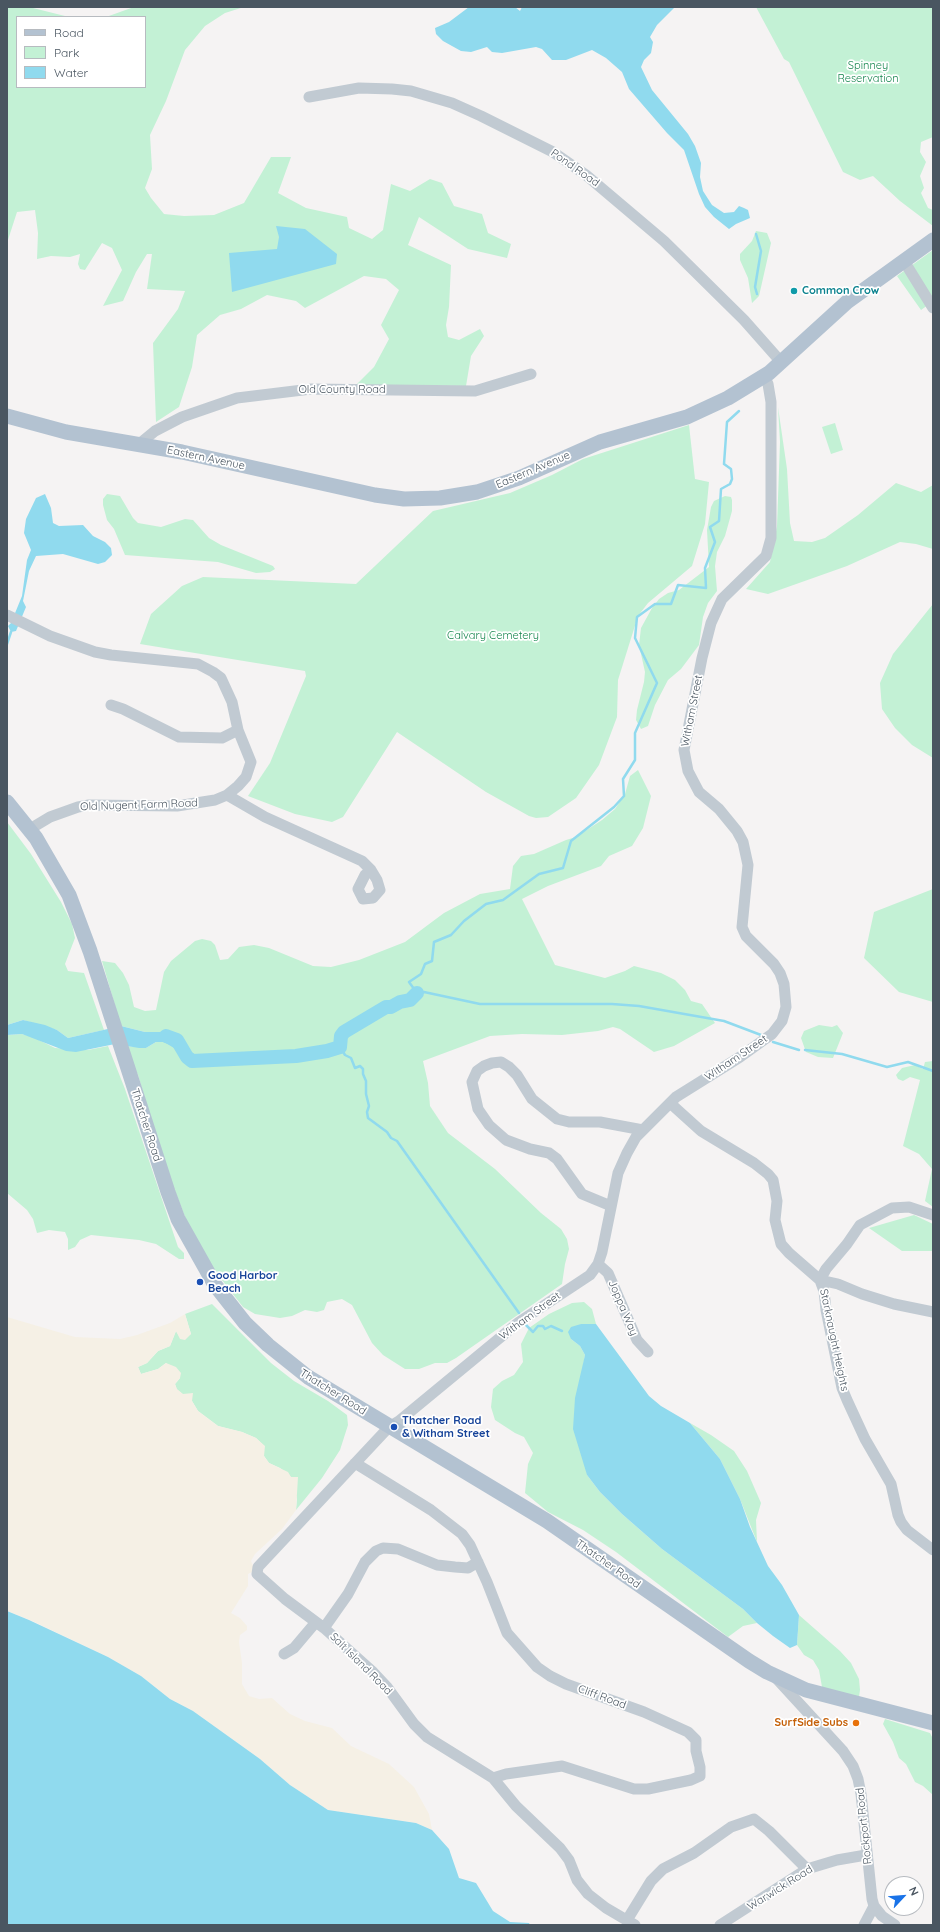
<!DOCTYPE html>
<style>
body{margin:0}
#map{position:relative;width:940px;height:1932px;overflow:hidden;background:#f5f3f3;font-family:Quicksand,sans-serif}
canvas{display:block}
.frame{position:absolute;inset:0;border:8px solid #4a5661;pointer-events:none}
.legend{position:absolute;left:16px;top:16px;width:130px;height:72px;box-sizing:border-box;background:#fff;border:1px solid #b7bbc0;margin:0;padding:5px 7px;list-style:none;font-size:12px;color:#4a5661}
.legend li{display:flex;align-items:center;gap:8px;height:20px}
.legend b{width:20px;border:1px solid #b7bbc0}
.north{position:absolute;left:884px;top:1876px;width:40px;height:40px;box-sizing:border-box;background:#fff;border:1px solid #b7bbc0;border-radius:50%;rotate:64deg;font-size:11px;font-weight:700;line-height:16px;text-align:center;color:#4a5661}
.north::after{content:'';display:block;margin:auto;width:14px;height:18px;background:#1a73e8;clip-path:polygon(50% 0,100% 100%,50% 72%,0 100%)}
</style>
<div id="map">
<canvas width="940" height="1932"></canvas>
<div class="frame"></div>
<ul class="legend">
<li><b style="height:5px;background:#b3c2d1"></b>Road</li>
<li><b style="height:11px;background:#c3f1d5"></b>Park</li>
<li><b style="height:11px;background:#90daee"></b>Water</li>
</ul>
<div class="north">N</div>
</div>
<script>
const context = document.querySelector('canvas').getContext('2d');
context.lineJoin = 'round';
function paint(path, color) { context.fillStyle = color; context.fill(path, 'evenodd'); }
const toPath = rows => new Path2D(rows.map(r => 'M' + r).join(''));
function trace(path, color, width, dash) { context.strokeStyle = color; context.lineWidth = width; context.lineCap = dash ? 'butt' : 'round'; context.setLineDash(dash || []); context.stroke(path); }
function label(font, color, halo, rows, align = 'center') {
  context.font = font + ' Quicksand,sans-serif'; context.lineWidth = 3.5; context.setLineDash([]); context.textBaseline = 'middle'; context.strokeStyle = halo; context.fillStyle = color; for (const [text, x, y, turn = 0] of rows) {
    context.save(); context.translate(x, y); context.rotate((+turn || 0) * Math.PI / 180); context.textAlign = isNaN(turn) ? turn : align; if (halo) context.strokeText(text, 0, 0); context.fillText(text, 0, 0); context.restore();
  }
}
const green = toPath([
 [7,7,29,7,69,17,17,17,17,87,145,87,145,17,106,17,134,7,244,7,225,13,205,26,185,50,166,101,150,135,152,169,145,188,151,198,164,214,184,216,214,215,244,203,271,157,291,157,278,193,306,208,347,217,349,228,372,239,383,230,391,184,410,191,430,179,442,183,454,206,482,214,488,233,511,244,507,258,468,249,419,217,408,245,451,265,449,307,446,325,448,337,459,340,480,329,484,336,471,356,466,386,356,385,374,367,389,339,381,325,399,290,386,279,364,276,305,308,296,301,267,295,241,309,220,315,197,335,192,367,179,407,156,422,153,343,178,309,185,291,147,289,152,254,147,254,136,272,123,301,103,306,122,270,112,248,102,243,85,270,80,269,78,264,80,254,70,257,51,256,37,259,38,233,35,210,17,212,7,243],
 [756,7,933,7,933,137,921,142,920,152,926,162,920,176,924,188,921,193,928,208,933,210,933,226,900,201,873,176,860,180,843,172,789,62,784,59],
 [756,231,767,233,771,243,759,296,752,303,748,278,740,260,740,254,752,241],
 [933,250,933,312,928,305,921,310,897,276],
 [778,407,787,469,790,523,794,541,812,542,825,538,858,515,896,483,921,492,933,485,933,549,916,544,900,542,847,566,768,594,746,589,770,562,777,526,780,442],
 [835,423,843,450,831,454,822,427],
 [689,425,695,479,709,482,705,524,692,566,648,603,638,616,618,680,617,717,599,765,576,798,548,817,536,818,529,816,486,792,397,732,343,817,332,822,295,814,248,796,270,763,306,676,305,671,140,644,151,614,182,586,203,577,356,584,433,511,510,493,552,475,583,459],
 [107,494,120,496,133,518,138,523,161,527,185,519,193,520,209,538,221,545,273,566,275,569,270,572,256,573,218,562,125,555,114,529,107,520,103,505,103,499],
 [725,496,731,497,732,500,732,511,725,536,717,552,715,566,717,591,708,603,703,617,699,645,681,669,668,680,655,705,648,726,641,729,636,720,637,710,644,682,645,672,639,645,641,628,652,608,659,599,668,593,679,590,709,567,707,530,711,507,714,501],
 [933,604,933,758,912,745,895,728,882,709,880,683,893,654],
 [638,770,651,796,643,828,632,846,609,856,601,866,548,886,522,899,555,965,605,978,625,971,634,966,661,973,675,980,685,990,691,1001,702,1004,715,1023,674,1046,654,1052,620,1029,613,1027,598,1031,562,1035,522,1034,490,1036,423,1061,428,1083,430,1106,448,1133,495,1169,541,1213,561,1229,567,1239,569,1249,565,1264,562,1284,456,1358,447,1363,435,1363,419,1369,405,1369,383,1355,372,1343,352,1305,342,1299,327,1302,324,1310,317,1312,305,1310,292,1316,280,1318,255,1314,243,1307,204,1257,185,1217,165,1165,138,1075,128,1054,127,1046,146,1048,156,1042,164,1042,173,1032,145,1032,121,1026,102,961,115,963,123,973,129,985,134,1007,145,1011,156,1010,164,972,171,961,195,941,202,939,211,941,215,945,220,960,228,959,239,947,254,945,269,948,313,966,331,967,359,960,405,942,444,913,480,894,510,889,513,866,521,856,534,854,566,840,576,837,602,820,615,809,625,794,630,776],
 [7,822,31,854,61,902,72,924,75,938,65,964,68,971,84,973,104,1030,68,1038,57,1030,23,1020,7,1025],
 [933,889,933,1002,899,992,864,958,874,912],
 [819,1025,832,1027,837,1025,843,1033,833,1058,818,1057,806,1052,801,1038,804,1031],
 [22,1034,35,1038,55,1048,88,1050,108,1046,125,1089,178,1247,184,1253,184,1259,179,1259,156,1244,139,1240,91,1235,80,1240,75,1247,68,1250,68,1239,65,1232,49,1230,37,1233,33,1219,27,1210,7,1193,7,1035],
 [933,1061,933,1207,925,1201,932,1169,919,1154,903,1146,920,1080,910,1077,903,1081,898,1079,896,1075,902,1068,915,1065,923,1069,925,1062],
 [914,1215,933,1224,933,1251,902,1251,869,1228],
 [584,1302,592,1309,596,1324,581,1324,571,1339,580,1346,585,1355,582,1373,587,1475,600,1492,622,1514,662,1549,743,1609,757,1623,743,1626,728,1637,616,1552,583,1530,548,1512,525,1493,528,1464,533,1453,524,1437,515,1433,495,1420,491,1407,493,1389,502,1381,514,1375,523,1362,521,1344,529,1328,549,1314,572,1303],
 [212,1304,271,1363,294,1381,328,1401,347,1415,348,1425,340,1450,322,1478,296,1510,297,1499,291,1477,280,1468,269,1463,264,1456,264,1446,256,1438,242,1432,218,1426,198,1411,192,1401,177,1390,175,1384,180,1378,166,1363,158,1369,141,1374,138,1367,147,1363,158,1351,170,1346,176,1331,181,1339,191,1334,185,1314],
 [690,1423,711,1435,734,1451,747,1471,761,1503,756,1520,757,1542,740,1499,720,1459],
 [799,1615,840,1651,851,1663,859,1679,860,1690,859,1697,822,1687,819,1670,813,1660,804,1655,797,1645],
 [885,1719,930,1733,933,1739,933,1795,923,1786,915,1782,906,1764,899,1758,893,1742,883,1724]
]);
const sand = toPath([
 [185,1314,191,1334,185,1340,180,1339,176,1331,170,1346,158,1351,147,1363,138,1367,141,1374,158,1369,166,1363,176,1367,181,1373,180,1378,175,1384,177,1389,183,1394,193,1393,192,1401,198,1411,218,1426,242,1432,256,1438,265,1446,264,1456,269,1463,288,1472,291,1477,298,1477,296,1510,282,1529,255,1554,251,1561,253,1566,252,1572,248,1574,248,1586,231,1613,240,1618,247,1626,247,1630,240,1635,239,1642,242,1663,242,1684,249,1696,259,1699,272,1698,290,1714,305,1721,332,1728,351,1746,389,1764,414,1787,429,1814,432,1830,416,1823,328,1810,290,1785,260,1759,193,1711,170,1699,141,1676,108,1657,30,1620,7,1611,7,1317,75,1337,120,1339,137,1335,170,1323]
]);
const water = toPath([
 [469,7,515,7,520,11,522,7,675,7,657,25,650,37,653,42,651,53,644,60,641,67,652,90,688,134,695,146,701,163,700,177,703,191,712,205,724,213,734,212,739,206,744,208,748,210,750,218,736,224,729,229,714,217,705,207,699,194,684,150,667,133,629,89,622,72,606,58,592,50,566,60,552,60,542,49,536,47,502,53,492,52,487,47,471,52,461,51,443,41,436,34,435,28,449,22],
 [276,226,305,229,337,254,336,264,232,292,229,253,277,249,279,237],
 [45,494,51,508,53,523,59,526,83,525,93,536,105,542,111,548,112,555,105,562,98,564,63,554,36,556,29,571,23,601,26,607,16,631,11,632,8,626,11,623,22,596,27,560,31,550,24,533,26,519,36,498],
 [23,1020,45,1025,57,1030,68,1038,121,1026,145,1032,173,1032,180,1039,182,1044,174,1048,164,1042,156,1042,146,1048,139,1048,115,1044,76,1052,66,1051,22,1034,7,1035,7,1025],
 [581,1324,596,1324,649,1396,661,1406,690,1423,720,1459,740,1499,750,1527,768,1566,782,1585,799,1615,797,1645,790,1648,773,1636,757,1623,743,1609,662,1549,622,1514,600,1492,587,1475,573,1429,575,1398,585,1355,580,1346,571,1339,568,1332,571,1327],
 [7,1611,29,1620,108,1657,141,1676,170,1699,193,1711,260,1759,290,1785,328,1810,416,1823,432,1830,449,1849,459,1878,476,1883,493,1911,510,1922,529,1923,530,1925,7,1925]
]);
const stream = toPath([
 [756,234,761,251,755,287,757,294],
 [739,411,727,422,724,464,731,469,732,479,730,484,721,489,719,521,710,527,715,542,705,568,706,588,678,585,671,604,655,604,637,617,635,638,657,683,635,733,635,760,623,779,624,796,614,807,571,841,563,868,539,874,503,900,486,904,464,921,451,935,434,942,432,961,425,964,421,974,409,982,417,993,424,992,480,1004,612,1004,639,1006,724,1021,761,1035],
 [7,644,11,632],
 [773,1042,799,1050],
 [340,1047,345,1055,351,1058,355,1068,360,1066,363,1069,363,1074,366,1081,366,1094,369,1106,367,1112,368,1118,387,1132,391,1138,397,1141,519,1313],
 [805,1050,842,1054,887,1067,908,1062,933,1071],
 [525,1324,533,1332,538,1326,543,1326,545,1329,551,1326,562,1331]
]);
const river = toPath([
 [166,1036,177,1040,187,1057,192,1061,296,1056,327,1051,340,1047,341,1036,344,1032,386,1007,391,1007,400,1002,410,1000,417,993]
]);
const minor = toPath([
 [309,97,359,88,392,89,411,91,452,103,481,116,553,152,586,175,664,241,744,320,782,363],
 [904,261,933,308],
 [138,445,155,431,182,417,237,398,311,389,475,391,531,374],
 [7,615,50,636,95,652,111,655,198,664,213,672,221,678,232,702,238,730,251,762,246,777,238,786,227,795,215,800,177,806,89,805,78,807,50,817,30,829],
 [111,705,123,709,179,737,222,738,238,730],
 [227,795,265,817,362,861,371,870,377,880,380,890,373,898,363,899,358,889,365,875,371,870],
 [670,1103,701,1131,754,1163,768,1174,773,1180,777,1201,775,1220,781,1244,789,1253,820,1280,824,1291,826,1310,842,1388,847,1400,865,1439,891,1484,898,1515,901,1522,907,1530,933,1550],
 [611,1206,582,1194,557,1159,549,1153,530,1149,506,1140,489,1125,478,1109,472,1082,477,1071,484,1066,492,1063,501,1062,509,1067,517,1075,532,1099,557,1119,569,1122,600,1122,643,1130],
 [933,1215,909,1207,892,1208,860,1225,847,1244,826,1269,820,1280,838,1284,862,1294,894,1304,933,1312],
 [598,1264,608,1273,637,1340,648,1352],
 [355,1463,431,1510,462,1534,470,1545,487,1582,507,1633,537,1667,550,1676,566,1684,644,1712,688,1732,696,1740,696,1751,700,1767,700,1776,691,1780,648,1789,634,1789,562,1766,506,1774,493,1778],
 [324,1628,348,1594,365,1562,376,1551,383,1548,398,1549,437,1565,455,1567,468,1568,478,1562],
 [284,1654,294,1648,316,1622],
 [776,1678,843,1751,853,1766,858,1779,861,1794,872,1899,874,1906,882,1916,895,1925],
 [627,1920,651,1881,663,1869,694,1853,731,1827,754,1819,769,1831,807,1869],
 [635,1925,606,1908,588,1894,577,1880,569,1860,560,1848,516,1806,493,1778,427,1737,414,1724,387,1687,372,1671,324,1628,285,1599,257,1574,258,1567,389,1427,399,1421,519,1322,590,1275,598,1264,602,1252,618,1173,627,1153,636,1137,676,1097,740,1057,772,1034,782,1021,786,1007,784,984,780,973,774,964,746,936,742,927,748,865,743,842,737,831,719,809,699,792,688,771,684,750,702,658,711,623,722,599,766,556,771,538,771,402,768,384,764,376],
 [720,1925,807,1869,837,1860,866,1855],
 [864,1925,874,1906]
]);
const major = toPath([
 [7,416,66,432,182,452,375,495,404,499,440,498,477,492,519,478,600,442,687,417,728,398,769,373,847,302,933,240],
 [7,802,36,838,69,895,90,951,168,1192,178,1219,215,1285,245,1323,268,1345,308,1377,547,1521,749,1661,767,1672,806,1690,933,1723]
]);
const markers = [
 [794,291,4,"#0f9aa8"],
 [200,1282,4,"#1a4fb4"],
 [394,1427,4,"#1a4fb4"],
 [856,1723,4,"#e8710a"]
];
const parkNames = [
 ["Spinney",868,66],
 ["Reservation",868,79],
 ["Calvary Cemetery",493,636]
];
const streetNames = [
 ["Pond Road",575,168,35],
 ["Old County Road",342,390],
 ["Eastern Avenue",206,458,12],
 ["Eastern Avenue",533,470,-23],
 ["Witham Street",692,711,-79],
 ["Old Nugent Farm Road",139,805,-2],
 ["Witham Street",736,1058,-34],
 ["Thatcher Road",146,1125,72],
 ["Joppa Way",623,1308,67],
 ["Witham Street",530,1316,-36],
 ["Starknaught Heights",834,1340,78],
 ["Thatcher Road",333,1392,32],
 ["Thatcher Road",608,1564,35],
 ["Salt Island Road",361,1664,45],
 ["Cliff Road",602,1697,20],
 ["Rockport Road",864,1826,-96],
 ["Warwick Road",780,1888,-32]
];
const cultureNames = [
 ["Common Crow",802,291]
];
const transitNames = [
 ["Good Harbor",208,1276],
 ["Beach",208,1289],
 ["Thatcher Road",402,1421],
 ["& Witham Street",402,1434]
];
const foodNames = [
 ["SurfSide Subs",848,1723]
];
paint(green, '#c3f1d5');
paint(sand, '#f5f0e5');
paint(water, '#90daee');
trace(stream, '#90daee', 2.5);
trace(river, '#90daee', 14);
trace(minor, '#c1cad2', 11);
trace(major, '#b3c2d1', 15);
for (const [x, y, r, color] of markers) { const dot = new Path2D(); dot.arc(x, y, r, 0, 2 * Math.PI); context.fillStyle = color; context.fill(dot); trace(dot, '#fff', 1.5); }
label('11px', '#17864f', '#fff', parkNames);
label('11px', '#4a5661', '#fff', streetNames);
label('bold 11px', '#0d838f', '#fff', cultureNames, 'left');
label('bold 11px', '#164399', '#fff', transitNames, 'left');
label('bold 11px', '#c56008', '#fff', foodNames, 'right');
</script>
